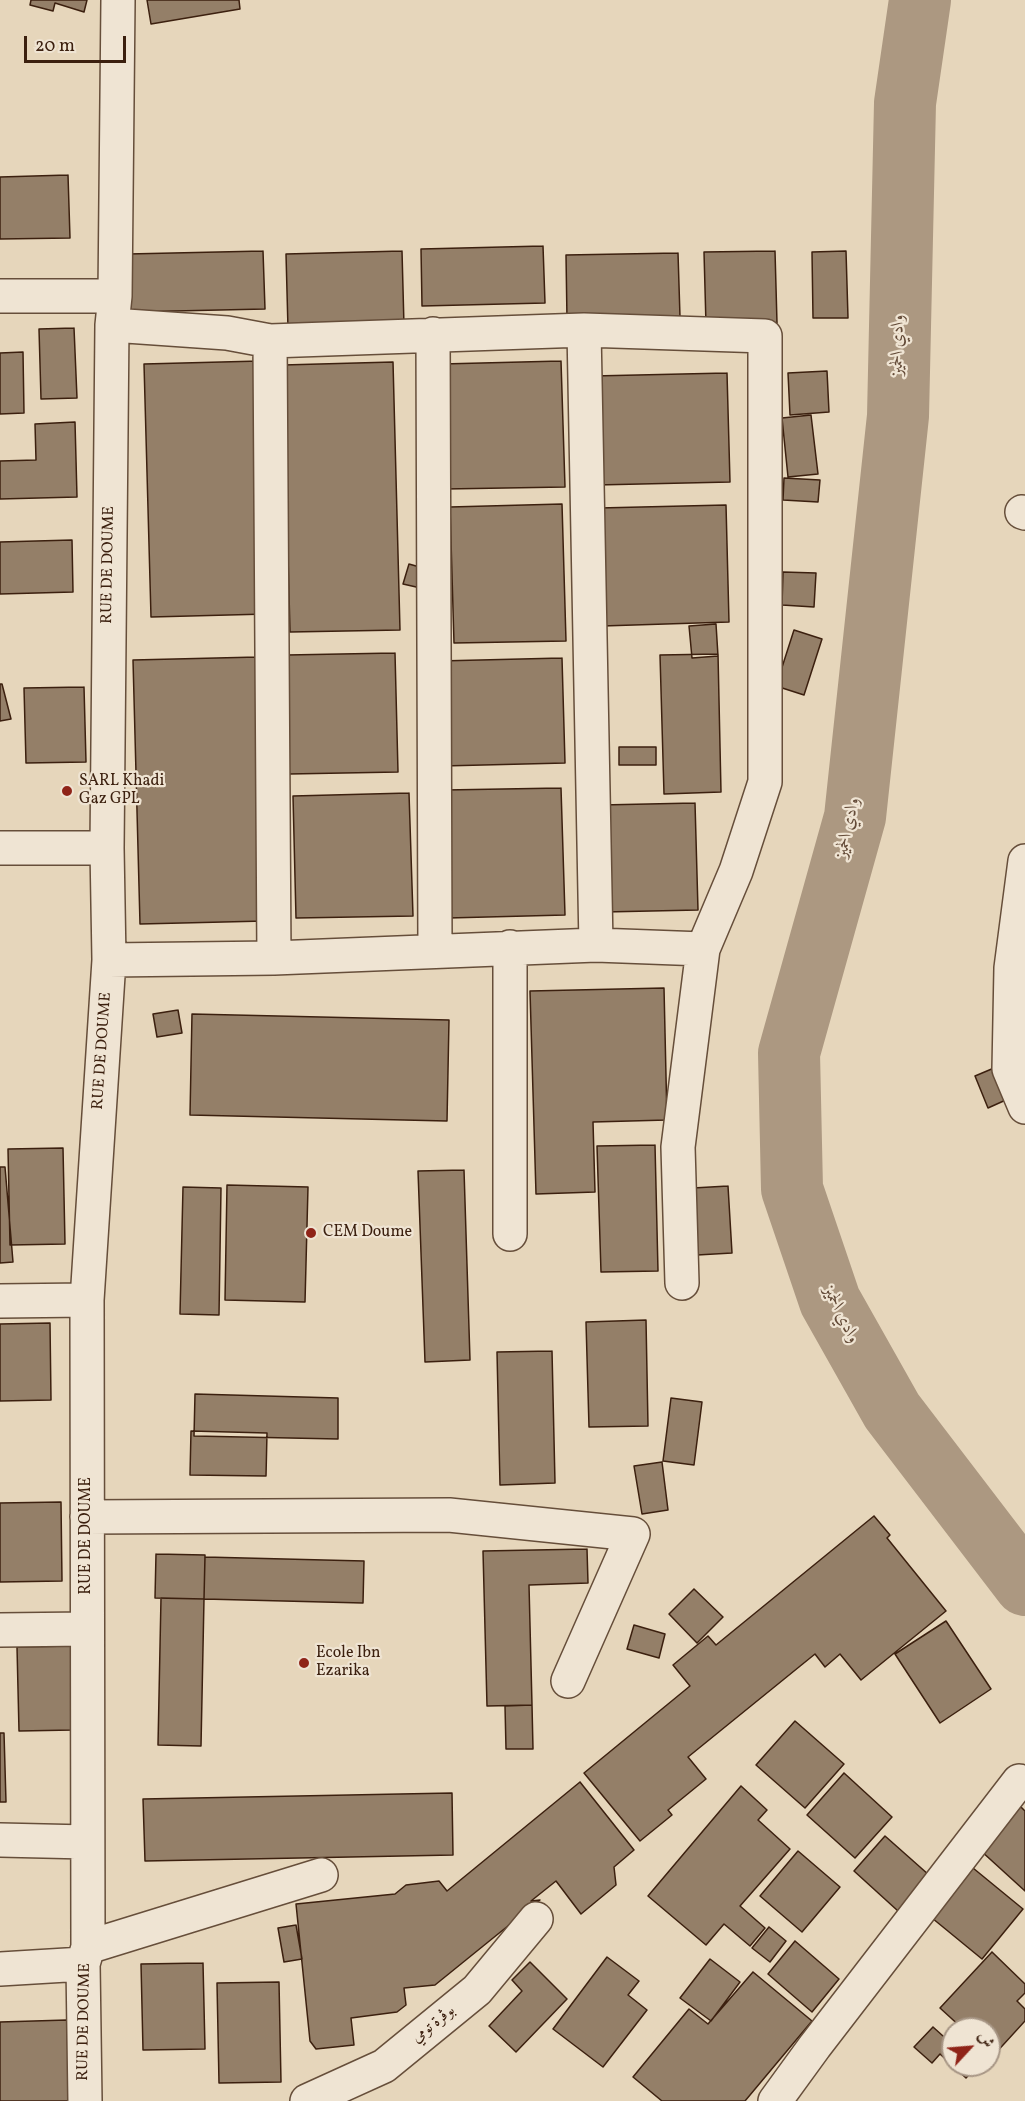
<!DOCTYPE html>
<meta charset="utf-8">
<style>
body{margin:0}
#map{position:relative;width:1025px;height:2101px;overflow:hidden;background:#e6d6bb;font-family:Vollkorn,Amiri,serif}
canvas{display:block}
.north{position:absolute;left:941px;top:2017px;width:60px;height:60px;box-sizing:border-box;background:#efe4d3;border:2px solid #a79685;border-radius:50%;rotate:64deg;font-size:16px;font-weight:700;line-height:24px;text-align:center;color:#3c200f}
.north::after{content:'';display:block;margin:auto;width:21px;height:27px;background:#8f2418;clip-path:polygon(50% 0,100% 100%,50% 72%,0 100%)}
.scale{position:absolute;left:24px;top:36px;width:102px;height:27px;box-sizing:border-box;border:3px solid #3c200f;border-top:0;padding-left:8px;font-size:18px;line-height:21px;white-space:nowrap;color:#3c200f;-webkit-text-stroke:4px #efe4d3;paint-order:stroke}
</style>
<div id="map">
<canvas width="1025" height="2101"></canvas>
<div class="north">ش</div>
<div class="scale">20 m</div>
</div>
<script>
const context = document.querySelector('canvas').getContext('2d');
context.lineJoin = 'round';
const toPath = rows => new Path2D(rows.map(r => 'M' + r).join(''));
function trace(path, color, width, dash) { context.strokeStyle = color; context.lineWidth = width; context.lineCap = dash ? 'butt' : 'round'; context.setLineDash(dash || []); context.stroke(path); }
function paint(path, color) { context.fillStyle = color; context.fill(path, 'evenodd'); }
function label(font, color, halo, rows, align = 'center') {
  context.font = font + ' Vollkorn,Amiri,serif'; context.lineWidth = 4.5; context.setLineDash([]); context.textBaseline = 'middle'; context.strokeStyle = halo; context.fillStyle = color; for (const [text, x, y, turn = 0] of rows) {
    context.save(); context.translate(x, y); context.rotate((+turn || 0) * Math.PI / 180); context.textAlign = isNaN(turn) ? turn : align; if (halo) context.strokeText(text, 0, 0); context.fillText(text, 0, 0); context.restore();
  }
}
const river = toPath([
 [920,0,905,103,898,416,855,817,789,1053,792,1189,830,1301,892,1411,1025,1585]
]);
const building = toPath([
 [31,0,87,0,84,12,55,3,53,11,30,5,31,0],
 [147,0,239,0,240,9,151,24,147,0],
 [68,175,70,238,0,239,0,177,68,175],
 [543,246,545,303,422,306,421,249,543,246],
 [263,251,265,309,129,312,128,254,263,251],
 [402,251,404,326,288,329,286,254,402,251],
 [775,251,777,323,706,325,704,252,775,251],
 [846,251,848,318,813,318,812,252,846,251],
 [678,253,680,317,567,320,566,255,678,253],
 [74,328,77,398,41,399,39,329,74,328],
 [23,352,24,413,0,414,0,353,23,352],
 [260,361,267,614,151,617,144,364,260,361],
 [561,361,565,487,445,489,442,364,561,361],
 [393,362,400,630,290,632,283,365,393,362],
 [827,371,829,412,790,415,788,373,827,371],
 [727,373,730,482,596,485,593,376,727,373],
 [811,415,818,474,788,477,782,418,811,415],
 [75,422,77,497,0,499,0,461,36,460,35,424,75,422],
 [784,478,820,480,818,502,783,500,784,478],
 [562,504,566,641,454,643,450,507,562,504],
 [726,505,729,622,602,626,599,508,726,505],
 [72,540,73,592,0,594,0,542,72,540],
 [409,564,430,570,425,589,403,584,409,564],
 [783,572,816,573,814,607,782,605,783,572],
 [716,624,718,656,692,658,689,626,716,624],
 [794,630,822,639,804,695,776,686,794,630],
 [395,653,398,772,289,774,287,655,395,653],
 [718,654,721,792,664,794,660,655,718,654],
 [258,657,265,921,140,924,133,660,258,657],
 [562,658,565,763,442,766,439,661,562,658],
 [0,684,2,684,11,719,0,721,0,684],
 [84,687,86,762,26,763,24,688,84,687],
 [619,747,656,747,656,765,619,765,619,747],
 [561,788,565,915,448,918,445,790,561,788],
 [409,793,413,916,296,918,293,796,409,793],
 [695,803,698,910,604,912,601,805,695,803],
 [664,988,667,1120,593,1122,595,1192,536,1194,530,991,664,988],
 [178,1010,182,1033,157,1037,153,1014,178,1010],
 [192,1014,449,1020,447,1121,190,1115,192,1014],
 [994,1068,1008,1099,988,1108,975,1076,994,1068],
 [655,1145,658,1271,601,1272,597,1146,655,1145],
 [63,1148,65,1244,10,1245,8,1149,63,1148],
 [0,1167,5,1167,13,1262,0,1263,0,1167],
 [464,1170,470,1360,425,1362,418,1171,464,1170],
 [227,1185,308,1187,305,1302,225,1300,227,1185],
 [728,1186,732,1253,697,1255,693,1188,728,1186],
 [183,1187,221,1188,219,1315,180,1314,183,1187],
 [646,1320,648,1426,589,1427,586,1322,646,1320],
 [50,1323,51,1400,0,1401,0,1324,50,1323],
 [552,1351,555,1483,500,1485,497,1352,552,1351],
 [195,1394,338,1398,338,1439,194,1436,195,1394],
 [671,1398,702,1402,694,1465,663,1461,671,1398],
 [191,1431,267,1433,266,1476,190,1475,191,1431],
 [662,1462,668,1510,642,1514,634,1466,662,1462],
 [61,1502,62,1581,0,1582,0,1503,61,1502],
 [874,1516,890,1535,887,1538,946,1611,861,1680,840,1654,825,1667,815,1654,688,1757,706,1779,668,1810,672,1815,640,1841,584,1773,690,1686,673,1665,708,1636,716,1645,874,1516],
 [587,1549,588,1583,529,1585,532,1705,487,1706,483,1551,587,1549],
 [156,1554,205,1555,204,1599,155,1598,156,1554],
 [205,1557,364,1561,363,1603,204,1599,205,1557],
 [694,1589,723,1617,697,1643,669,1614,694,1589],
 [161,1598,204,1599,201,1746,158,1745,161,1598],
 [946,1621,991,1689,940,1723,895,1654,946,1621],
 [634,1625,665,1634,659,1658,627,1649,634,1625],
 [71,1646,73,1730,19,1731,17,1647,71,1646],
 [532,1705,533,1749,506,1749,505,1706,532,1705],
 [795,1721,844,1764,805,1808,756,1765,795,1721],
 [0,1733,4,1733,6,1802,0,1802,0,1733],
 [844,1773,892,1817,855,1858,807,1815,844,1773],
 [580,1782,634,1850,614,1867,616,1885,581,1914,556,1881,531,1901,540,1900,435,1985,404,1988,406,2005,397,2012,351,2018,354,2045,316,2049,310,2041,296,1904,395,1894,406,1885,439,1881,447,1891,580,1782],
 [741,1786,767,1810,758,1820,790,1849,740,1906,765,1928,750,1946,724,1924,706,1945,648,1896,741,1786],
 [452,1793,453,1855,145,1861,143,1799,452,1793],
 [1019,1805,1025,1811,1025,1891,980,1850,1019,1805],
 [885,1836,929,1875,898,1911,854,1871,885,1836],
 [798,1851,840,1887,802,1932,760,1896,798,1851],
 [973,1868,1023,1909,982,1959,932,1918,973,1868],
 [296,1925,302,1959,284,1962,278,1928,296,1925],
 [769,1927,786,1941,770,1962,752,1948,769,1927],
 [795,1941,839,1979,812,2012,768,1974,795,1941],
 [992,1952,1025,1984,1025,1993,1017,2001,1025,2009,1025,2021,993,2056,989,2053,989,2029,963,2029,940,2008,992,1952],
 [607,1957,639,1981,628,1995,647,2010,603,2067,553,2029,607,1957],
 [710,1959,740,1982,711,2021,680,1998,710,1959],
 [530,1962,567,1999,516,2052,489,2026,522,1991,512,1980,530,1962],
 [203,1963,205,2049,143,2050,141,1964,203,1963],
 [753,1972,812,2021,745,2101,662,2101,633,2077,689,2009,708,2024,753,1972],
 [279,1982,281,2082,219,2083,217,1983,279,1982],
 [67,2020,69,2101,0,2101,0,2022,67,2020],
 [933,2027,953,2045,953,2065,974,2065,976,2067,966,2078,940,2054,932,2063,914,2047,933,2027]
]);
const minor = toPath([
 [0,296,115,296],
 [112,325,227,333,270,341,584,330,765,336,765,782,736,871,703,949,678,1147,682,1283],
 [584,330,596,945],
 [433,334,435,950],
 [270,341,274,958],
 [1022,512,1025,513],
 [0,848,107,848],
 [1025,861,1011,968,1009,1069,1025,1107],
 [109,960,274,958,596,945,703,949],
 [510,1234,510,947],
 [0,1301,87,1300],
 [87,1517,449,1515,633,1534,568,1681],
 [0,1630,87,1629],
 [0,1840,87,1842],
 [88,1947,321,1875],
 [0,1969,83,1964],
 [85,2101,83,1964,88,1947,87,1300,109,960,107,848,112,325,115,296,118,0],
 [307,2101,384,2066,477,1990,536,1919],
 [775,2101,815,2046,1019,1781]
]);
const markers = [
 [67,791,6,"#8f2418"],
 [311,1233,6,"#8f2418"],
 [304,1663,6,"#8f2418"]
];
const streetNames = [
 ["RUE DE DOUME",109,565,-89],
 ["RUE DE DOUME",103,1051,-86],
 ["RUE DE DOUME",87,1536,-90],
 ["RUE DE DOUME",85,2022,-89],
 ["بوڤرة تومي",434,2025,-39]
];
const poiNames = [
 ["SARL Khadi",79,782],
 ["Gaz GPL",79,800],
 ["CEM Doume",323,1233],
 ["Ecole Ibn",316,1654],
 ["Ezarika",316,1672]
];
const waterNames = [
 ["وادي الحميز",899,345,-89],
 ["وادي الحميز",849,828,-78],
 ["وادي الحميز",840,1315,64]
];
trace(river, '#ac9881', 62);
paint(building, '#947f68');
trace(building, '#3c200f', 1.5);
trace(minor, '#664e3a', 36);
trace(minor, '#efe4d3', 33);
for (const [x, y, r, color] of markers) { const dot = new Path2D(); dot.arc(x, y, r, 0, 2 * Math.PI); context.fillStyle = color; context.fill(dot); trace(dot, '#efe4d3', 2); }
label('16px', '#3c200f', '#efe4d3', streetNames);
label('16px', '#3c200f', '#efe4d3', poiNames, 'left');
label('italic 18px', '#634a37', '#efe4d3', waterNames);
</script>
